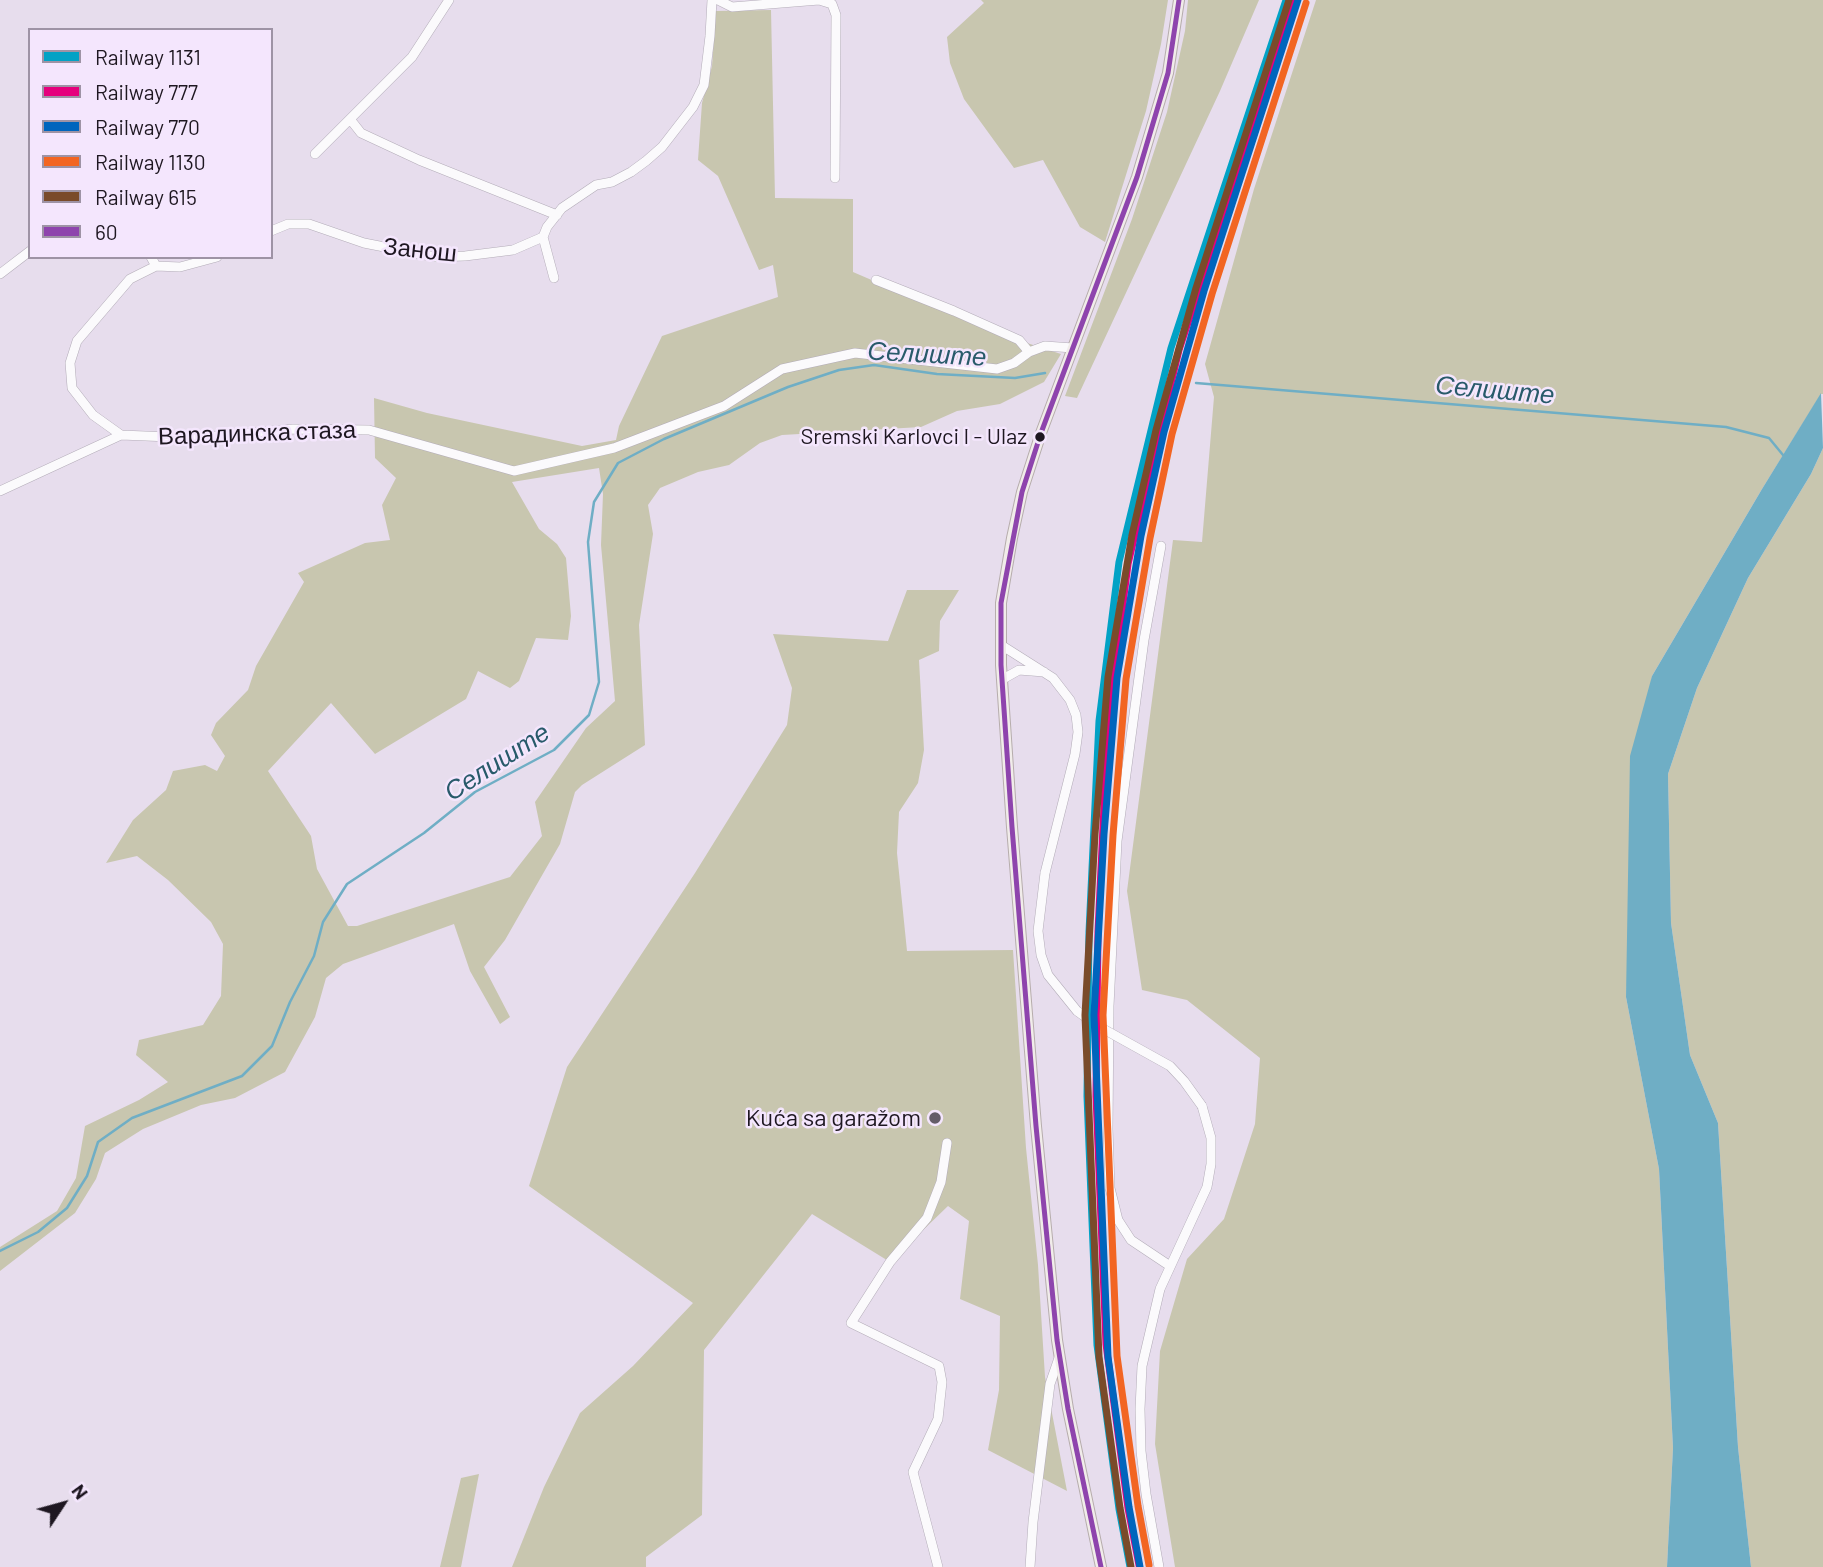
<!DOCTYPE html>
<meta charset="utf-8">
<style>
body{margin:0}
#map{position:relative;width:1823px;height:1567px;overflow:hidden;background:#e7dded;font-family:Barlow,sans-serif}
canvas{display:block}
.legend{position:absolute;left:28px;top:28px;width:245px;height:231px;box-sizing:border-box;background:#f4e6fd;border:2px solid #9e93a5;margin:0;padding:9px 12px;list-style:none;font-size:21px;color:#1e1721}
.legend li{display:flex;align-items:center;gap:14px;height:35px}
.legend b{width:35px;border:2px solid #9e93a5}
.north{position:absolute;left:28px;top:1469px;width:70px;height:70px;-webkit-text-stroke:5px #f4e6fd;paint-order:stroke;rotate:54deg;font-size:19px;font-weight:700;line-height:28px;text-align:center;color:#1e1721}
.north::after{content:'';display:block;margin:auto;width:24px;height:32px;background:#1e1721;clip-path:polygon(50% 0,100% 100%,50% 72%,0 100%)}
</style>
<div id="map">
<canvas width="1823" height="1567"></canvas>
<ul class="legend">
<li><b style="height:9px;background:#02a2c5"></b>Railway 1131</li>
<li><b style="height:9px;background:#e5007d"></b>Railway 777</li>
<li><b style="height:9px;background:#0065bd"></b>Railway 770</li>
<li><b style="height:9px;background:#f26522"></b>Railway 1130</li>
<li><b style="height:9px;background:#7a4b2a"></b>Railway 615</li>
<li><b style="height:9px;background:#8e44ad"></b>60</li>
</ul>
<div class="north">N</div>
</div>
<script>
const context = document.querySelector('canvas').getContext('2d');
context.lineJoin = 'round';
function paint(path, color) { context.fillStyle = color; context.fill(path, 'evenodd'); }
const toPath = rows => new Path2D(rows.map(r => 'M' + r).join(''));
function trace(path, color, width, dash) { context.strokeStyle = color; context.lineWidth = width; context.lineCap = dash ? 'butt' : 'round'; context.setLineDash(dash || []); context.stroke(path); }
function label(font, color, halo, rows, align = 'center') {
  context.font = font + ' Barlow,sans-serif'; context.lineWidth = 5; context.setLineDash([]); context.textBaseline = 'middle'; context.strokeStyle = halo; context.fillStyle = color; for (const [text, x, y, turn = 0] of rows) {
    context.save(); context.translate(x, y); context.rotate((+turn || 0) * Math.PI / 180); context.textAlign = isNaN(turn) ? turn : align; if (halo) context.strokeText(text, 0, 0); context.fillText(text, 0, 0); context.restore();
  }
}
const green = toPath([
 [981,0,1168,0,1161,44,1146,111,1105,242,1080,227,1043,160,1014,168,964,99,950,63,947,37,984,3],
 [1188,0,1259,0,1220,91,1077,398,1065,396,1132,219,1167,112,1185,31],
 [1316,0,1823,0,1823,394,1821,394,1762,489,1652,676,1626,997,1659,1169,1673,1448,1667,1567,1175,1567,1155,1444,1160,1351,1187,1259,1224,1219,1255,1124,1260,1058,1187,1000,1142,990,1127,891,1173,540,1202,542,1214,397,1205,364,1254,189],
 [771,10,775,198,853,199,853,272,990,331,1061,354,1044,382,1000,404,957,411,921,427,782,435,760,443,729,465,698,472,660,488,648,505,653,534,639,625,645,745,582,785,575,792,560,844,505,940,484,967,510,1017,500,1024,470,971,454,924,343,964,326,978,315,1017,285,1072,235,1098,201,1105,143,1129,105,1153,96,1179,75,1213,0,1271,0,1247,57,1211,76,1178,85,1126,139,1100,168,1082,136,1055,139,1040,203,1025,221,996,223,944,211,922,168,880,137,856,106,863,133,820,166,790,173,771,205,765,217,771,225,756,211,735,216,723,248,690,256,666,304,582,298,573,365,543,390,540,382,505,396,478,375,458,374,398,427,413,582,446,616,440,619,426,662,336,778,297,773,265,759,270,718,176,698,160,702,103,712,66,716,11],
 [599,468,603,494,601,545,615,701,586,728,535,802,542,836,510,877,357,926,348,926,317,869,311,836,268,771,331,703,375,754,466,699,478,671,510,688,519,681,536,638,568,640,571,616,566,558,557,544,539,529,512,482],
 [1823,448,1823,1567,1751,1567,1738,1447,1718,1123,1690,1055,1671,923,1668,774,1697,688,1748,578,1811,474],
 [907,590,959,590,940,621,939,651,919,660,924,750,918,783,899,812,897,853,907,951,1013,950,1026,1148,1038,1265,1045,1377,1067,1491,988,1450,999,1390,1000,1316,960,1299,969,1221,948,1206,890,1262,812,1214,704,1350,702,1515,646,1557,646,1567,512,1567,544,1487,580,1413,633,1366,693,1303,529,1186,567,1067,695,873,787,725,792,688,773,634,888,641],
 [479,1474,461,1567,440,1567,461,1478]
]);
const water = toPath([
 [1821,393,1823,448,1811,474,1748,578,1697,688,1668,774,1671,923,1690,1055,1718,1123,1738,1447,1751,1567,1667,1567,1673,1448,1659,1169,1626,997,1630,756,1652,676,1762,489]
]);
const stream = toPath([
 [1196,383,1726,427,1769,438,1783,455],
 [0,1251,38,1232,67,1208,87,1176,98,1142,132,1118,242,1076,272,1046,290,1002,314,956,323,922,347,884,424,833,475,792,554,750,589,715,599,682,588,542,594,502,618,463,664,439,788,387,839,370,874,365,937,374,1015,378,1045,373]
]);
const minor = toPath([
 [718,0,732,7,819,0,832,4,836,15,835,178],
 [350,119,361,133,419,160,557,215],
 [315,154,412,57,449,0],
 [271,231,288,224,309,224,364,243,435,257,465,256,513,250,543,237,547,227,562,208,596,185,612,182,631,172,646,161,662,147,693,107,704,85,710,36,712,0],
 [543,237,554,278],
 [151,257,156,266],
 [217,257,180,267,156,266,130,279,77,341,70,363,72,388,93,415,121,435,194,438,293,429,369,430,514,471,614,448,724,406,782,369,855,353,997,369,1014,363,1029,352,1045,346,1073,348],
 [0,274,30,251],
 [876,280,954,311,1019,340,1029,352],
 [0,491,121,435],
 [1161,546,1144,640,1117,841,1109,1006,1108,1129,1110,1188,1118,1220,1131,1240,1170,1266],
 [1001,645,1053,678,1070,700,1076,715,1078,732,1075,754,1045,873],
 [1003,679,1019,670,1044,672],
 [938,1567,913,1472,938,1419,942,1382,939,1366,851,1323,890,1262,927,1218,941,1182,947,1143],
 [1030,1567,1033,1522,1050,1384,1059,1358],
 [1159,1567,1146,1494,1141,1451,1140,1409,1142,1366,1160,1289,1207,1187,1211,1164,1211,1138,1202,1106]
]);
const major = toPath([
 [1101,1567,1068,1409,1057,1340,1036,1126,1012,827,1001,665,1001,603,1012,538,1022,492,1041,433,1137,177,1168,73,1179,0]
]);
const minorBridge = toPath([
 [1045,873,1038,931,1041,955,1048,975,1077,1011,1098,1026,1170,1066,1184,1081,1202,1106]
]);
const bus1 = toPath([
 [1101,1567,1068,1409,1057,1340,1036,1126,1012,827,1001,665,1001,603,1022,492,1041,433,1137,177,1168,73,1179,0]
]);
const rail1 = toPath([
 [1130,1567,1119,1509,1097,1345,1087,1096,1089,932,1099,721,1119,562,1171,348,1286,0]
]);
const rail2 = toPath([
 [1139,1565,1128,1508,1106,1344,1096,1096,1098,932,1108,722,1128,564,1179,350,1294,3]
]);
const rail3 = toPath([
 [1140,1567,1129,1507,1108,1357,1094,1015,1104,834,1117,678,1141,536,1164,432,1204,291,1298,0]
]);
const rail4 = toPath([
 [1149,1565,1138,1506,1117,1356,1103,1015,1113,835,1126,679,1150,538,1172,434,1212,294,1306,3]
]);
const rail5 = toPath([
 [1131,1567,1120,1508,1099,1357,1085,1015,1095,834,1108,677,1132,535,1156,430,1196,288,1289,0]
]);
const markers = [
 [1040,437,6,"#1e1721"],
 [935,1118,7,"#645c68"]
];
const busNames = [
 ["Sremski Karlovci I - Ulaz",1027,437]
];
const streetNames = [
 ["Занош",420,250,6],
 ["Варадинска стаза",257,433,-2]
];
const poiNames = [
 ["Kuća sa garažom",921,1118]
];
const waterNames = [
 ["Селиште",927,354,3],
 ["Селиште",1495,390,5],
 ["Селиште",497,762,-33]
];
paint(green, '#c8c6af');
paint(water, '#6faec5');
trace(stream, '#6faec5', 2.5);
trace(minor, '#b3acb8', 10);
trace(major, '#b6adac', 12);
trace(minor, '#fbfafc', 9);
trace(major, '#f1ecea', 10);
trace(minorBridge, '#b3acb8', 10, []);
trace(minorBridge, '#fbfafc', 9);
trace(bus1, '#8e44ad', 5);
trace(rail1, '#02a2c5', 7);
trace(rail2, '#e5007d', 7);
trace(rail3, '#0065bd', 7);
trace(rail4, '#f26522', 7);
trace(rail5, '#7a4b2a', 7);
for (const [x, y, r, color] of markers) { const dot = new Path2D(); dot.arc(x, y, r, 0, 2 * Math.PI); context.fillStyle = color; context.fill(dot); trace(dot, '#f4e6fd', 2.5); }
label('22px', '#1e1721', '#f4e6fd', busNames, 'right');
label('24px', '#1e1721', '#f4e6fd', streetNames);
label('24px', '#1e1721', '#f4e6fd', poiNames, 'right');
label('italic 26px', '#285a6a', '#f4e6fd', waterNames);
</script>
